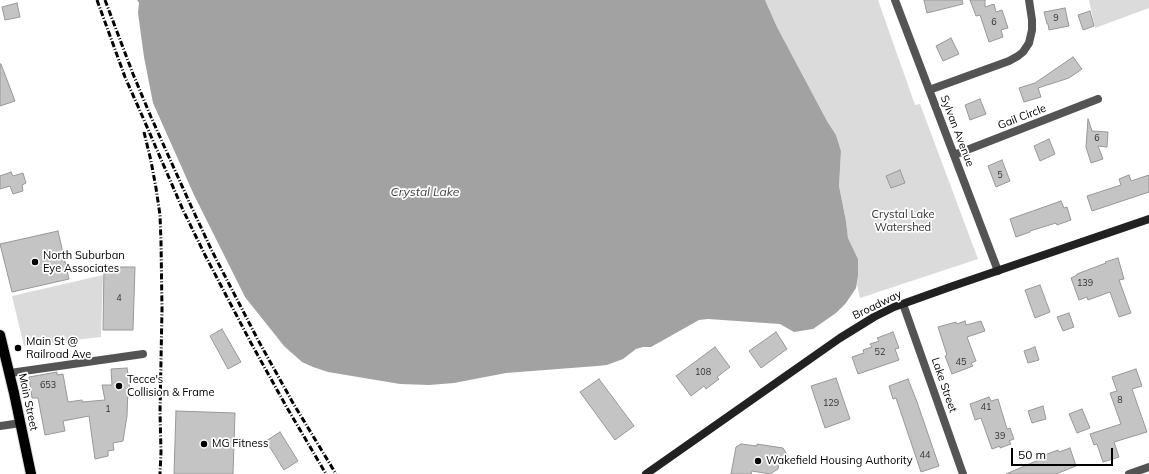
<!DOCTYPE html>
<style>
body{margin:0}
#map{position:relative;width:1149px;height:474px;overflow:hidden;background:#fff;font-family:Mulish,sans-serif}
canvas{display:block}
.scale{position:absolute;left:1011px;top:448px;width:102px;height:18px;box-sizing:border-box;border:2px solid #000;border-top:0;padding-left:5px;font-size:12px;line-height:14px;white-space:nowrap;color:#000;-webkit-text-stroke:3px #fff;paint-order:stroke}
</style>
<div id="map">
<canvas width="1149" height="474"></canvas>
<div class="scale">50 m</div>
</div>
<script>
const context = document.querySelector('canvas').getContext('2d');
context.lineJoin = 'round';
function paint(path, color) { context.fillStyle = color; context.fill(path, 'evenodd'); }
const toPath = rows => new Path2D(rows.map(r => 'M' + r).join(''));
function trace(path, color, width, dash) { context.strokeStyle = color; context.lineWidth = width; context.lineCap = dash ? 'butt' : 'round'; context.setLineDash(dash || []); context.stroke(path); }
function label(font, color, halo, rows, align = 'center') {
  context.font = font + ' Mulish,sans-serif'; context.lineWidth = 3.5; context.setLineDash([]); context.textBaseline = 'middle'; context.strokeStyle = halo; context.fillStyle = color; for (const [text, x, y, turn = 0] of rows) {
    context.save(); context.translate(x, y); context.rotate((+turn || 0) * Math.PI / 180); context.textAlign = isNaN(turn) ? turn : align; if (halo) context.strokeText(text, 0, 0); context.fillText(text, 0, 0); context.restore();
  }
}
const green = toPath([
 [765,0,878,0,915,105,920,104,978,259,860,298,857,285,858,276,858,259,848,238,846,221,839,186,841,151,836,135,827,121,777,27],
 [1089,0,1149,0,1149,8,1095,28],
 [103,275,101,337,24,346,12,296]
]);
const water = toPath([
 [137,0,765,0,777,27,827,121,836,135,841,151,839,186,846,221,848,238,858,259,858,276,856,288,846,303,836,313,813,329,794,332,780,324,708,319,699,320,651,347,643,347,636,349,623,359,607,365,597,366,506,373,454,383,429,385,400,384,328,372,313,367,302,362,284,346,245,297,194,195,153,103,144,57,138,13,139,3]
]);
const building = toPath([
 [924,0,962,0,963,4,927,13,924,0],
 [970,0,985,0,985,7,994,4,996,12,1002,10,1008,28,1001,30,1003,37,989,42,980,15,976,16,970,0],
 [17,3,20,17,5,20,2,7,17,3],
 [1065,8,1069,26,1049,30,1048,24,1047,24,1044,12,1065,8],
 [1090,11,1094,26,1083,30,1078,15,1090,11],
 [951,38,959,54,943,61,936,46,951,38],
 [1073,57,1082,69,1069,78,1038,88,1041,97,1024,102,1019,88,1035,83,1073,57],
 [0,64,1,64,15,101,0,106,0,64],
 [980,99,986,114,970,120,965,105,980,99],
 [1088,119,1092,131,1108,132,1107,147,1098,146,1103,159,1091,163,1086,147,1088,119],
 [1049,139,1055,154,1040,161,1034,146,1049,139],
 [1002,160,1010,181,996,187,988,166,1002,160],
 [900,170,905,183,891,188,886,176,900,170],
 [11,172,13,176,23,173,26,183,22,185,23,191,13,194,10,186,0,189,0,176,11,172],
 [1129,175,1131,181,1149,175,1149,192,1092,211,1087,196,1121,185,1119,179,1129,175],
 [1061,201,1064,208,1067,207,1071,220,1057,225,1056,223,1030,231,1030,232,1016,237,1010,219,1061,201],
 [58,231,69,279,12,292,0,244,58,231],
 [1118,258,1124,279,1119,280,1131,313,1119,317,1110,292,1088,300,1087,297,1079,300,1071,278,1077,275,1077,274,1106,263,1105,262,1118,258],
 [104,267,135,267,133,330,103,330,104,267],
 [1040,285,1050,312,1035,318,1025,290,1040,285],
 [1069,313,1074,327,1063,331,1057,317,1069,313],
 [965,321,966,325,981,321,985,331,967,337,976,361,971,363,973,366,952,374,945,356,947,355,938,327,956,322,957,324,965,321],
 [222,329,241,362,228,369,210,336,222,329],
 [776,332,787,349,761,368,749,351,776,332],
 [893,332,899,348,895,349,899,360,858,374,852,357,864,353,863,350,872,347,870,344,879,341,877,338,893,332],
 [715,347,730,367,717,377,719,379,706,389,704,386,691,396,676,376,715,347],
 [1035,347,1039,360,1028,363,1024,351,1035,347],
 [127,368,130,388,128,389,127,416,123,441,113,443,114,450,108,451,108,456,95,459,89,416,63,421,65,431,45,435,38,398,32,398,29,377,57,372,57,375,63,374,68,402,82,400,82,402,105,400,102,385,112,385,111,369,127,368],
 [1136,369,1142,386,1132,389,1147,432,1114,442,1119,457,1103,462,1097,444,1094,445,1090,434,1121,424,1110,393,1117,391,1112,377,1136,369],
 [836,378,850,419,825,428,811,386,836,378],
 [599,379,634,426,615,440,580,392,599,379],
 [908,379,917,402,939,466,921,472,896,398,893,399,889,386,908,379],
 [989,397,991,401,998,399,1007,429,1010,428,1014,439,1009,441,1011,444,1000,448,1000,446,992,449,981,418,975,420,970,404,989,397],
 [1043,406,1046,419,1032,423,1028,411,1043,406],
 [1082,409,1090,428,1077,433,1069,414,1082,409],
 [176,411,235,413,233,474,174,474,176,411],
 [280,432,298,461,284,470,266,441,280,432],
 [741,444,757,446,757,444,783,448,790,459,783,463,779,463,778,469,770,474,752,471,751,474,731,474,736,447,741,444],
 [1070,448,1076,466,1056,474,1006,474,1043,458,1042,456,1058,450,1059,452,1070,448]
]);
const street = toPath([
 [895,0,998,271],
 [929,90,1009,61,1018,56,1023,52,1029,43,1032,30,1032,20,1029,0],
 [954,155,1098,99],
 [903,304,963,474],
 [10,373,143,354],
 [0,426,21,423],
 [1129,474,1149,467]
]);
const secondary = toPath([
 [646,474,840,338,874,317,894,307,950,287,1149,219]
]);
const primary = toPath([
 [0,335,14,393,31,474]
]);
const rail = toPath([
 [97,0,125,77,144,120,183,210,205,255,251,343,286,406,326,474],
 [105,0,133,74,151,117,191,206,212,251,258,340,293,403,336,474],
 [144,132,151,161,156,188,160,215,161,242,162,309,160,412,161,452,160,474]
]);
const markers = [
 [35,262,4,"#000"],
 [18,348,4,"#000"],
 [119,386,4,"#000"],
 [204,444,4,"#000"],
 [758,461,4,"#000"]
];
const numberNames = [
 ["9",1056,18],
 ["6",994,22],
 ["6",1097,138],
 ["5",1000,175],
 ["139",1085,283],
 ["4",119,298],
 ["52",880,352],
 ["45",961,362],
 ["108",703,372],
 ["653",48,385],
 ["8",1120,400],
 ["129",831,403],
 ["41",986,407],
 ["1",108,409],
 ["39",1000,436],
 ["44",925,455]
];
const streetNames = [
 ["Gail Circle",1022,117,-21],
 ["Sylvan Avenue",957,131,69],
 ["Broadway",877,305,-26],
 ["Lake Street",944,385,71],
 ["Main Street",28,402,78]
];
const parkNames = [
 ["Crystal Lake",903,215],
 ["Watershed",903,228]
];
const poiNames = [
 ["North Suburban",43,256],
 ["Eye Associates",43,269],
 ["Main St @",26,342],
 ["Railroad Ave",26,355],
 ["Tecce's",127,380],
 ["Collision & Frame",127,393],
 ["MG Fitness",212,444],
 ["Wakefield Housing Authority",766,461]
];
const waterNames = [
 ["Crystal Lake",425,192]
];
paint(green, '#dbdbdb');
paint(water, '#a2a2a2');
paint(building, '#c4c4c4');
trace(building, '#989898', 1);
trace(primary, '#dbdbdb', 12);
trace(street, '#545454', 8);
trace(secondary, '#212121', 8);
trace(primary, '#000', 10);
trace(rail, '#000', 3, [6, 2, 1, 2]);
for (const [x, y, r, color] of markers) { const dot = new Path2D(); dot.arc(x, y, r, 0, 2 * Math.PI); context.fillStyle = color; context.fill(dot); trace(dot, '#fff', 1.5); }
label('9px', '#313131', null, numberNames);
label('11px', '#000', '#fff', streetNames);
label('11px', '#323232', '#fff', parkNames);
label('11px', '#000', '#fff', poiNames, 'left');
label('italic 12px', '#434343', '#fff', waterNames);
</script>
